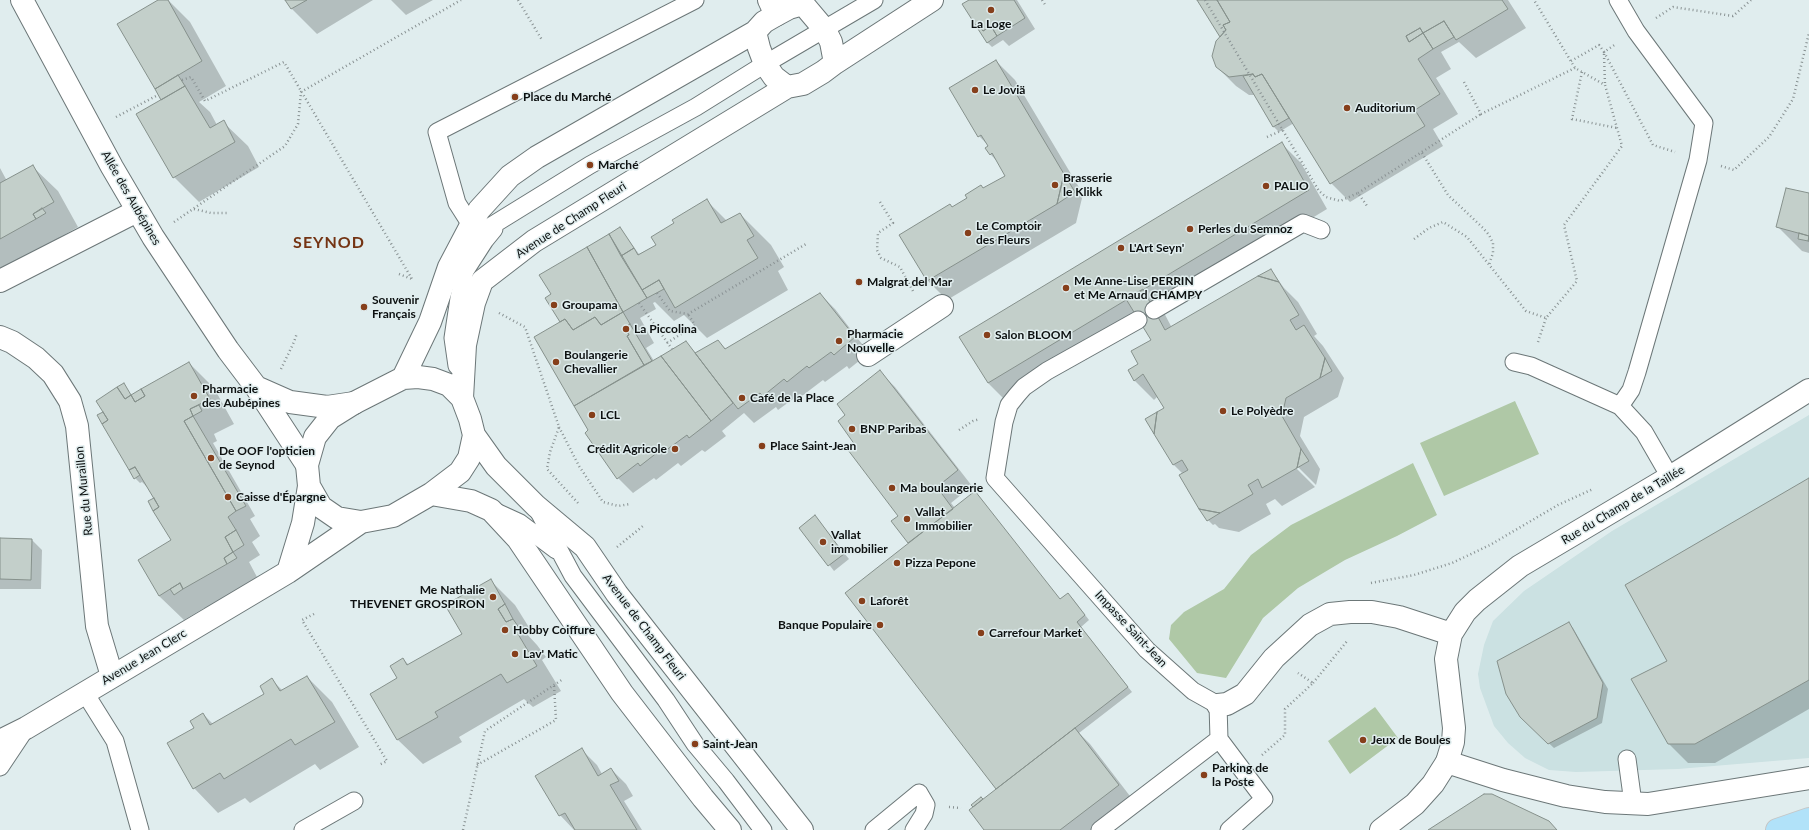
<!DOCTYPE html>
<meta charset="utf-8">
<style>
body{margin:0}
canvas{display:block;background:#e0edee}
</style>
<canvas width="1809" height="830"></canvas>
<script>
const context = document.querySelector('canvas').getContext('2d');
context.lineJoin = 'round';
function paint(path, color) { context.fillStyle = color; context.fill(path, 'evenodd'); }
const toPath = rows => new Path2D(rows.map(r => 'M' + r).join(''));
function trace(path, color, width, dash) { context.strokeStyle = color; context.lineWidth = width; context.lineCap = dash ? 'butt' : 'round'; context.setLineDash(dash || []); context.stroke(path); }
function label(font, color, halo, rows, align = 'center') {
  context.font = font + ' Lato,sans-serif'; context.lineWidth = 3; context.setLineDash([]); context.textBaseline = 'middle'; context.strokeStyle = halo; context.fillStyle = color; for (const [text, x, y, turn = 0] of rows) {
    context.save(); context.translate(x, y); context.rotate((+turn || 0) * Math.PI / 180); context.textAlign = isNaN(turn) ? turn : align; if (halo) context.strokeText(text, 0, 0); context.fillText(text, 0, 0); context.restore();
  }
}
const built = toPath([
 [1809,415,1809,758,1678,769,1576,772,1549,770,1525,758,1508,743,1494,726,1480,688,1478,674,1484,645,1493,621,1524,591,1612,531]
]);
const green = toPath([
 [1515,401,1539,454,1444,496,1420,443],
 [1413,463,1437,515,1397,536,1345,560,1298,588,1263,618,1226,678,1197,673,1169,639,1171,625,1184,612,1224,589,1251,555,1291,525],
 [1375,707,1398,738,1350,774,1328,741]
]);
const shadow = toPath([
 [160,0,168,0,190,22,226,86,199,102,210,112,217,125,223,122,248,146,259,167,199,202,174,177,162,101],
 [286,0,373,0,317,34,292,9],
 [391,0,433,0,406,15],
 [971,0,1017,0,1035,29,1009,46,1003,40,992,47,987,42],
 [1198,0,1508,0,1526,28,1476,58,1459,42,1441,52,1451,69,1436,78,1458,114,1433,129,1443,146,1350,202,1331,183,1294,123,1279,132,1274,127,1255,95,1249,95,1236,86,1217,67,1221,37],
 [996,61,1015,80,1083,194,1076,223,947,300,928,281,900,235,952,208,1006,176,998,162,990,154,989,146,979,136],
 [1282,144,1301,163,1327,209,1162,309,1172,328,1271,270,1284,288,1298,302,1317,334,1314,336,1323,346,1344,378,1338,397,1304,417,1300,436,1320,469,1316,485,1298,467,1295,467,1315,487,1282,506,1275,499,1266,504,1271,514,1239,532,1219,528,1215,524,1213,525,1208,520,1183,474,1173,464,1166,408,1158,396,1154,400,1135,381,1129,370,1139,364,1152,340,1140,321,1007,402,988,383],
 [33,167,58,191,78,227,57,239,60,244,0,271,0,168,7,181],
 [1809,194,1809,253,1802,251,1778,227],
 [707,201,727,221,740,214,771,245,784,267,778,271,788,290,707,338,684,315,674,321,655,302,653,303,656,309,640,318,654,343,646,348,654,361,685,343,696,353,718,342,726,349,820,294,835,309,869,353,849,369,847,366,825,382,823,380,802,396,800,394,778,410,776,407,754,423,744,413,722,431,726,436,705,452,702,450,681,466,678,463,656,480,654,478,633,493,618,478,586,433,589,430,535,338,561,323,620,229,639,254,657,245],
 [189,363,214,388,234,424,214,434,217,441,213,443,255,516,250,519,260,536,252,542,260,555,249,562,257,577,248,583,251,589,209,613,204,608,184,620,159,596,172,540,150,490,142,482,140,483,135,478,103,413,124,385,132,396],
 [880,372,895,387,972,486,951,503,955,508,1060,600,1068,594,1073,599,1089,620,1081,627,1132,692,1079,733,1090,744,1133,800,1094,830,985,830,972,805,981,798,984,800,998,789,846,593,910,543,893,521,899,516,856,445,847,415],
 [1809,480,1809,709,1715,763,1688,763,1669,744,1669,661],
 [815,517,849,559,834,571,801,528],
 [0,539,32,540,42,550,41,589,0,589],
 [491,581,515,605,530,629,525,632,537,645,546,657,542,660,561,691,533,707,524,699,459,737,462,742,423,764,398,740,398,679,403,659,409,665,463,634],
 [1568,623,1573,628,1608,689,1602,723,1554,748,1526,722],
 [307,677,332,702,359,747,320,770,315,764,250,803,245,798,218,813,194,788,195,728,203,714,213,724,265,694,272,680,283,691],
 [582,750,597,765,602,774,611,769,626,784,633,796,624,801,642,830,574,830,560,815]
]);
const building = toPath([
 [158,0,168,0,202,61,155,89,117,24,158,0],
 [285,0,307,0,291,9,285,0],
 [969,0,1014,0,1025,18,997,36,991,26,983,31,981,28,978,29,962,4,969,0],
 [1197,0,1217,0,1230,22,1223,25,1226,30,1220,37,1197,0],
 [1217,0,1502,0,1508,9,1456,40,1444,21,1423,33,1420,28,1406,36,1409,42,1423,33,1433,49,1418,59,1440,94,1415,110,1425,126,1330,184,1262,74,1255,77,1253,74,1229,77,1216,67,1212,56,1216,41,1226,30,1223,25,1230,22,1217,0],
 [1444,21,1454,37,1433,49,1423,33,1444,21],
 [991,26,997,36,987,43,978,29,981,28,983,31,991,26],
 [1420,28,1423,33,1409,42,1406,36,1420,28],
 [996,60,1064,174,1057,204,927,281,899,235,950,204,952,207,967,198,965,195,981,185,983,188,1005,176,992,153,990,155,985,148,988,146,981,135,978,137,949,88,996,60],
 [1253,74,1255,77,1262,74,1289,118,1273,127,1243,76,1253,74],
 [178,75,185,86,161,100,155,89,178,75],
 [185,86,210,128,224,120,235,142,173,178,136,114,185,86],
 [1282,142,1309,190,988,383,959,337,1282,142],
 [33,165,54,202,33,214,36,219,0,239,0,183,33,165],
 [1064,174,1075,192,1057,204,1064,174],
 [1786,188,1809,193,1809,242,1809,236,1776,227,1786,188],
 [707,199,721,223,740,213,754,236,747,240,758,258,675,308,659,280,642,290,621,256,634,248,638,255,656,245,651,237,674,223,672,220,707,199],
 [42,208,46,213,36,219,33,214,42,208],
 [620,227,634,248,621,256,609,234,620,227],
 [1799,233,1809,236,1808,241,1798,239,1799,233],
 [609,234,647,298,623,312,587,247,609,234],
 [587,247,623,312,601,325,595,317,573,330,565,319,560,322,545,298,551,294,539,275,587,247],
 [1271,269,1279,282,1258,276,1271,269],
 [1258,276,1279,282,1299,315,1290,320,1296,330,1304,325,1325,358,1320,378,1286,398,1282,416,1301,449,1297,468,1262,488,1258,479,1248,485,1253,494,1220,513,1199,509,1179,475,1188,470,1182,460,1173,465,1154,434,1157,412,1164,408,1143,374,1134,381,1128,370,1138,364,1131,351,1151,340,1126,299,1143,289,1165,330,1258,276],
 [659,280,664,289,647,298,642,290,659,280],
 [820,293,855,337,834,355,831,352,809,368,807,366,787,382,784,379,763,396,760,393,738,409,695,353,718,340,725,349,820,293],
 [623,312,630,324,625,328,629,335,627,336,644,365,574,406,534,337,565,319,573,330,595,317,601,325,623,312],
 [630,324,652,361,644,365,627,336,629,335,625,328,630,324],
 [686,341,733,403,711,421,661,356,686,341],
 [661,356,711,421,689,438,687,435,665,451,663,448,640,466,638,463,617,479,585,433,588,430,574,406,661,356],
 [1325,358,1332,371,1320,378,1325,358],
 [189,362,210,399,190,409,193,416,184,421,236,511,228,517,236,530,225,537,233,552,224,558,227,564,183,589,180,583,159,596,138,560,171,540,153,511,159,507,135,467,129,470,102,424,108,420,96,401,117,387,125,399,131,395,135,402,145,396,141,389,189,362],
 [880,370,958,470,937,487,953,509,908,543,891,521,898,516,848,450,855,445,838,421,845,415,837,404,880,370],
 [124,383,131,395,125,399,117,387,124,383],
 [141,389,145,396,135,402,131,395,141,389],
 [199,405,202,411,193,416,190,409,199,405],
 [103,412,108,420,102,424,97,415,103,412],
 [1157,412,1154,434,1145,419,1157,412],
 [193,416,246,506,236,511,184,421,193,416],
 [1301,449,1309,461,1297,468,1301,449],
 [135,467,140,475,134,479,129,470,135,467],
 [1809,478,1809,680,1695,744,1668,744,1631,679,1667,661,1625,585,1809,478],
 [975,491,1060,599,1068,593,1085,615,1077,622,1128,687,996,789,845,593,975,491],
 [154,498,159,507,153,511,148,501,154,498],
 [1199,509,1220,513,1207,521,1199,509],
 [815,515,844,554,828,566,799,528,815,515],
 [236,530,244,545,233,552,225,537,236,530],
 [0,538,32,539,31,580,0,579,0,538],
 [233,552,237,558,227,564,224,558,233,552],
 [491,579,505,604,498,609,506,622,513,619,522,632,518,634,537,666,507,683,501,674,435,712,438,717,397,740,370,694,397,678,390,666,403,658,407,665,462,634,445,605,491,579],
 [180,583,183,589,174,595,170,589,180,583],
 [505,604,513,619,506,622,498,609,505,604],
 [1569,622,1603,683,1597,718,1548,744,1520,717,1506,694,1497,661,1569,622],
 [307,676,335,722,295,745,291,739,224,779,220,773,193,789,167,743,194,728,190,721,203,713,210,725,264,694,260,686,272,678,280,691,307,676],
 [1075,728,1119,785,1060,830,984,830,969,810,1075,728],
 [582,748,598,776,611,768,619,781,610,785,637,830,575,830,565,813,559,816,535,776,582,748],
 [1484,794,1492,794,1549,821,1557,830,1428,830,1484,794],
 [981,797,983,799,973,807,971,805,981,797]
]);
const path = toPath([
 [518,0,542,40],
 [1042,0,1046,6],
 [1205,0,1319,191,1326,197,1340,201,1358,193,1367,206],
 [1656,18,1673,7,1733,16,1751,0],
 [1604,52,1653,145,1675,152],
 [1604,54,1605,85],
 [1571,61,1599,45,1604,52,1616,44],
 [1582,72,1572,119,1617,128],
 [182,80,191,77,205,101,284,62,412,279],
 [1464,82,1481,114,1575,68],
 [116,117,158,95],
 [1267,137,1283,130],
 [1422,153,1448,195,1483,228,1489,235,1493,243,1493,253,1489,265],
 [1721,166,1734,170,1769,137,1793,99,1809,33],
 [1358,193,1481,114],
 [880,202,893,223,878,233,877,250,881,258,900,267,914,293],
 [194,209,211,213,227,213],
 [174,222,285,146,298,124,301,92,461,0],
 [1414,239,1429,228,1443,222,1467,237,1526,311,1546,318,1577,281,1564,225,1622,146,1605,85,1575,68,1534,0],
 [399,274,412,279],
 [657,293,670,311,688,314,806,244],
 [639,303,672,349],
 [499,313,525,327,559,427,550,452,547,469,578,503],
 [1538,342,1546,318],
 [667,343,695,325,688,314],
 [281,369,294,342,297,333],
 [559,427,579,466,603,502,618,506,630,504],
 [959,430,973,421,980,419],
 [617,547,643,526],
 [1371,583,1414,575,1452,563,1490,545,1558,505,1593,489],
 [314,614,302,620,387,761,379,765],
 [1313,683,1348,640],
 [1262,755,1285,735,1285,709,1313,683,1298,673],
 [477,765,556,720,554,685],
 [949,807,961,808],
 [463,830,485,731,563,679]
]);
const service = toPath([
 [1618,0,1636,31,1704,123,1698,160,1637,372,1631,390,1620,406],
 [471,225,457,203,437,132,695,0],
 [462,244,590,165,696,107,765,64,874,0],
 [1154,310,1303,223,1321,230],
 [1138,320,1047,371,1024,387,1017,395,1009,405,1004,422,995,478,1147,650,1193,691,1218,705,1219,739],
 [1514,362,1531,366,1620,406,1644,432,1670,477],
 [457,366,453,338,459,298,465,271,485,240,494,229],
 [496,512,520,523,556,550],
 [539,512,573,576,666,700,695,744,726,781,763,830],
 [85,693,115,741,140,830],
 [1627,759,1633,803],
 [0,767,26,728],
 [303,830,354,801],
 [874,830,919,793,926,805,924,814,914,830],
 [1100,830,1219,739,1264,799,1229,830]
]);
const pedestrian = toPath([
 [868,355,942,306]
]);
const minor = toPath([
 [22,0,112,167,153,237,228,350,256,387,307,465],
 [769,0,776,15],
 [0,281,137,211],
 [0,337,12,342,36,358,53,374,70,401,77,426,97,626,112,676],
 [256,387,290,402,327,407,354,403],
 [1218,705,1227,704,1245,694,1274,658,1310,625,1330,614,1350,612,1372,612,1399,617,1451,634],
 [1447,762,1453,742,1454,728,1446,659,1451,634,1465,612,1477,600,1520,566,1670,477,1809,390]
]);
const tertiary = toPath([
 [835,63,932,0],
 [418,377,433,379,449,385,462,398,470,419,474,435,469,458,460,472,431,494,393,516,361,522,337,518,321,507,309,486,307,465,315,437,330,418,354,403,403,378,418,377],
 [403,378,430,322,449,267,479,210,510,176,537,157,755,32],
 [462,398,465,345,474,303,482,281,534,241,787,87,803,84,823,72,835,63,831,42,825,30,803,4,789,8,776,15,764,22,755,32,759,48,765,64,774,77,787,87],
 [474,435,496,466,536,506,585,547,617,594,802,830],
 [431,494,471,501,491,510,518,539,622,693,703,798,730,830],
 [288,572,303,523,309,486],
 [0,741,26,728,288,572,361,522],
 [1381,830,1415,804,1433,784,1447,762,1503,780,1566,796,1605,802,1648,804,1809,778]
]);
const primary = toPath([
 [1777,830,1809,819]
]);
const markers = [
 [991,10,4,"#863f1b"],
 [975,90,4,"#863f1b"],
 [515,97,4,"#863f1b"],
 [1347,108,4,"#863f1b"],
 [590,165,4,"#863f1b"],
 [1055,185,4,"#863f1b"],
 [1266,186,4,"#863f1b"],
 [1190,229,4,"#863f1b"],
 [968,233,4,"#863f1b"],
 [1121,248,4,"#863f1b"],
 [859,282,4,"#863f1b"],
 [1066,288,4,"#863f1b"],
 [554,305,4,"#863f1b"],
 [364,307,4,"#863f1b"],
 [626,329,4,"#863f1b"],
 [987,335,4,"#863f1b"],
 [839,341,4,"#863f1b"],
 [556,362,4,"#863f1b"],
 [194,396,4,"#863f1b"],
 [742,398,4,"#863f1b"],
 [1223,411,4,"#863f1b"],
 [592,415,4,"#863f1b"],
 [852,429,4,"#863f1b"],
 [762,446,4,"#863f1b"],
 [675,449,4,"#863f1b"],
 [211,458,4,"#863f1b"],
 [892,488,4,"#863f1b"],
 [228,497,4,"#863f1b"],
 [907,519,4,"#863f1b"],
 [823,542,4,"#863f1b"],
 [897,563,4,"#863f1b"],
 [493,597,4,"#863f1b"],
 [862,601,4,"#863f1b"],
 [880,625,4,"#863f1b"],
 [505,630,4,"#863f1b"],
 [981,633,4,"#863f1b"],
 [515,654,4,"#863f1b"],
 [1363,740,4,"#863f1b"],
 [695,744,4,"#863f1b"],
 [1204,775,4,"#863f1b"]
];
const poiNames = [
 ["La Loge",991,24,"center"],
 ["Le Joviä",983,90],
 ["Place du Marché",523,97],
 ["Auditorium",1355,108],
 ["Marché",598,165],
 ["Brasserie",1063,178],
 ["le Klikk",1063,192],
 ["PALIO",1274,186],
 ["Le Comptoir",976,226],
 ["des Fleurs",976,240],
 ["Perles du Semnoz",1198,229],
 ["L'Art Seyn'",1129,248],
 ["Me Anne-Lise PERRIN",1074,281],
 ["et Me Arnaud CHAMPY",1074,295],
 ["Malgrat del Mar",867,282],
 ["Souvenir",372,300],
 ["Français",372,314],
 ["Groupama",562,305],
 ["La Piccolina",634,329],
 ["Pharmacie",847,334],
 ["Nouvelle",847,348],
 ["Salon BLOOM",995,335],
 ["Boulangerie",564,355],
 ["Chevallier",564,369],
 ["Pharmacie",202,389],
 ["des Aubépines",202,403],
 ["Café de la Place",750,398],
 ["Le Polyèdre",1231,411],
 ["LCL",600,415],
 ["BNP Paribas",860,429],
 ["Place Saint-Jean",770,446],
 ["Crédit Agricole",667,449,"right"],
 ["De OOF l'opticien",219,451],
 ["de Seynod",219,465],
 ["Ma boulangerie",900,488],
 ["Caisse d'Épargne",236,497],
 ["Vallat",915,512],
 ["Immobilier",915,526],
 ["Vallat",831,535],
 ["immobilier",831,549],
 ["Pizza Pepone",905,563],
 ["Me Nathalie",485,590,"right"],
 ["THEVENET GROSPIRON",485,604,"right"],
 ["Laforêt",870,601],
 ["Banque Populaire",872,625,"right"],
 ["Hobby Coiffure",513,630],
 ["Carrefour Market",989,633],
 ["Lav' Matic",523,654],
 ["Jeux de Boules",1371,740],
 ["Saint-Jean",703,744],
 ["Parking de",1212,768],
 ["la Poste",1212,782]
];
const streetNames = [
 ["Allée des Aubépines",131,198,60],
 ["Avenue de Champ Fleuri",571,220,-33],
 ["Rue du Muraillon",84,491,-96],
 ["Rue du Champ de la Taillée",1623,505,-31],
 ["Avenue de Champ Fleuri",644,627,53],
 ["Impasse Saint-Jean",1131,629,47],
 ["Avenue Jean Clerc",144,657,-31]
];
const districtNames = [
 ["SEYNOD",329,243]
];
paint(built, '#cbe1e2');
paint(green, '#afc8a6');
paint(shadow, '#0003');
paint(building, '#c3cfca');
trace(building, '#86918c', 1);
trace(service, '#6c7778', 19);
trace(pedestrian, '#6c7778', 24);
trace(minor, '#6c7778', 24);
trace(tertiary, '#6c7778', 24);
trace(primary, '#c5c6c6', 24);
trace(path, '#899293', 2.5, [1, 3]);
trace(service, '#fff', 17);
trace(pedestrian, '#fff', 22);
trace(minor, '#fff', 22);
trace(tertiary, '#fff', 22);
trace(primary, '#b1e2f9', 22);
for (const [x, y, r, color] of markers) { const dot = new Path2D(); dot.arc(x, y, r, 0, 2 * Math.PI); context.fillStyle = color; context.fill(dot); trace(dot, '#e0edee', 1.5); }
label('bold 12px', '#0d1111', '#e0edee', poiNames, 'left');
label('12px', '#0d1111', '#e0edee', streetNames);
context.letterSpacing = '1px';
label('bold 16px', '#743413', '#e0edee', districtNames);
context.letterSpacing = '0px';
</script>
